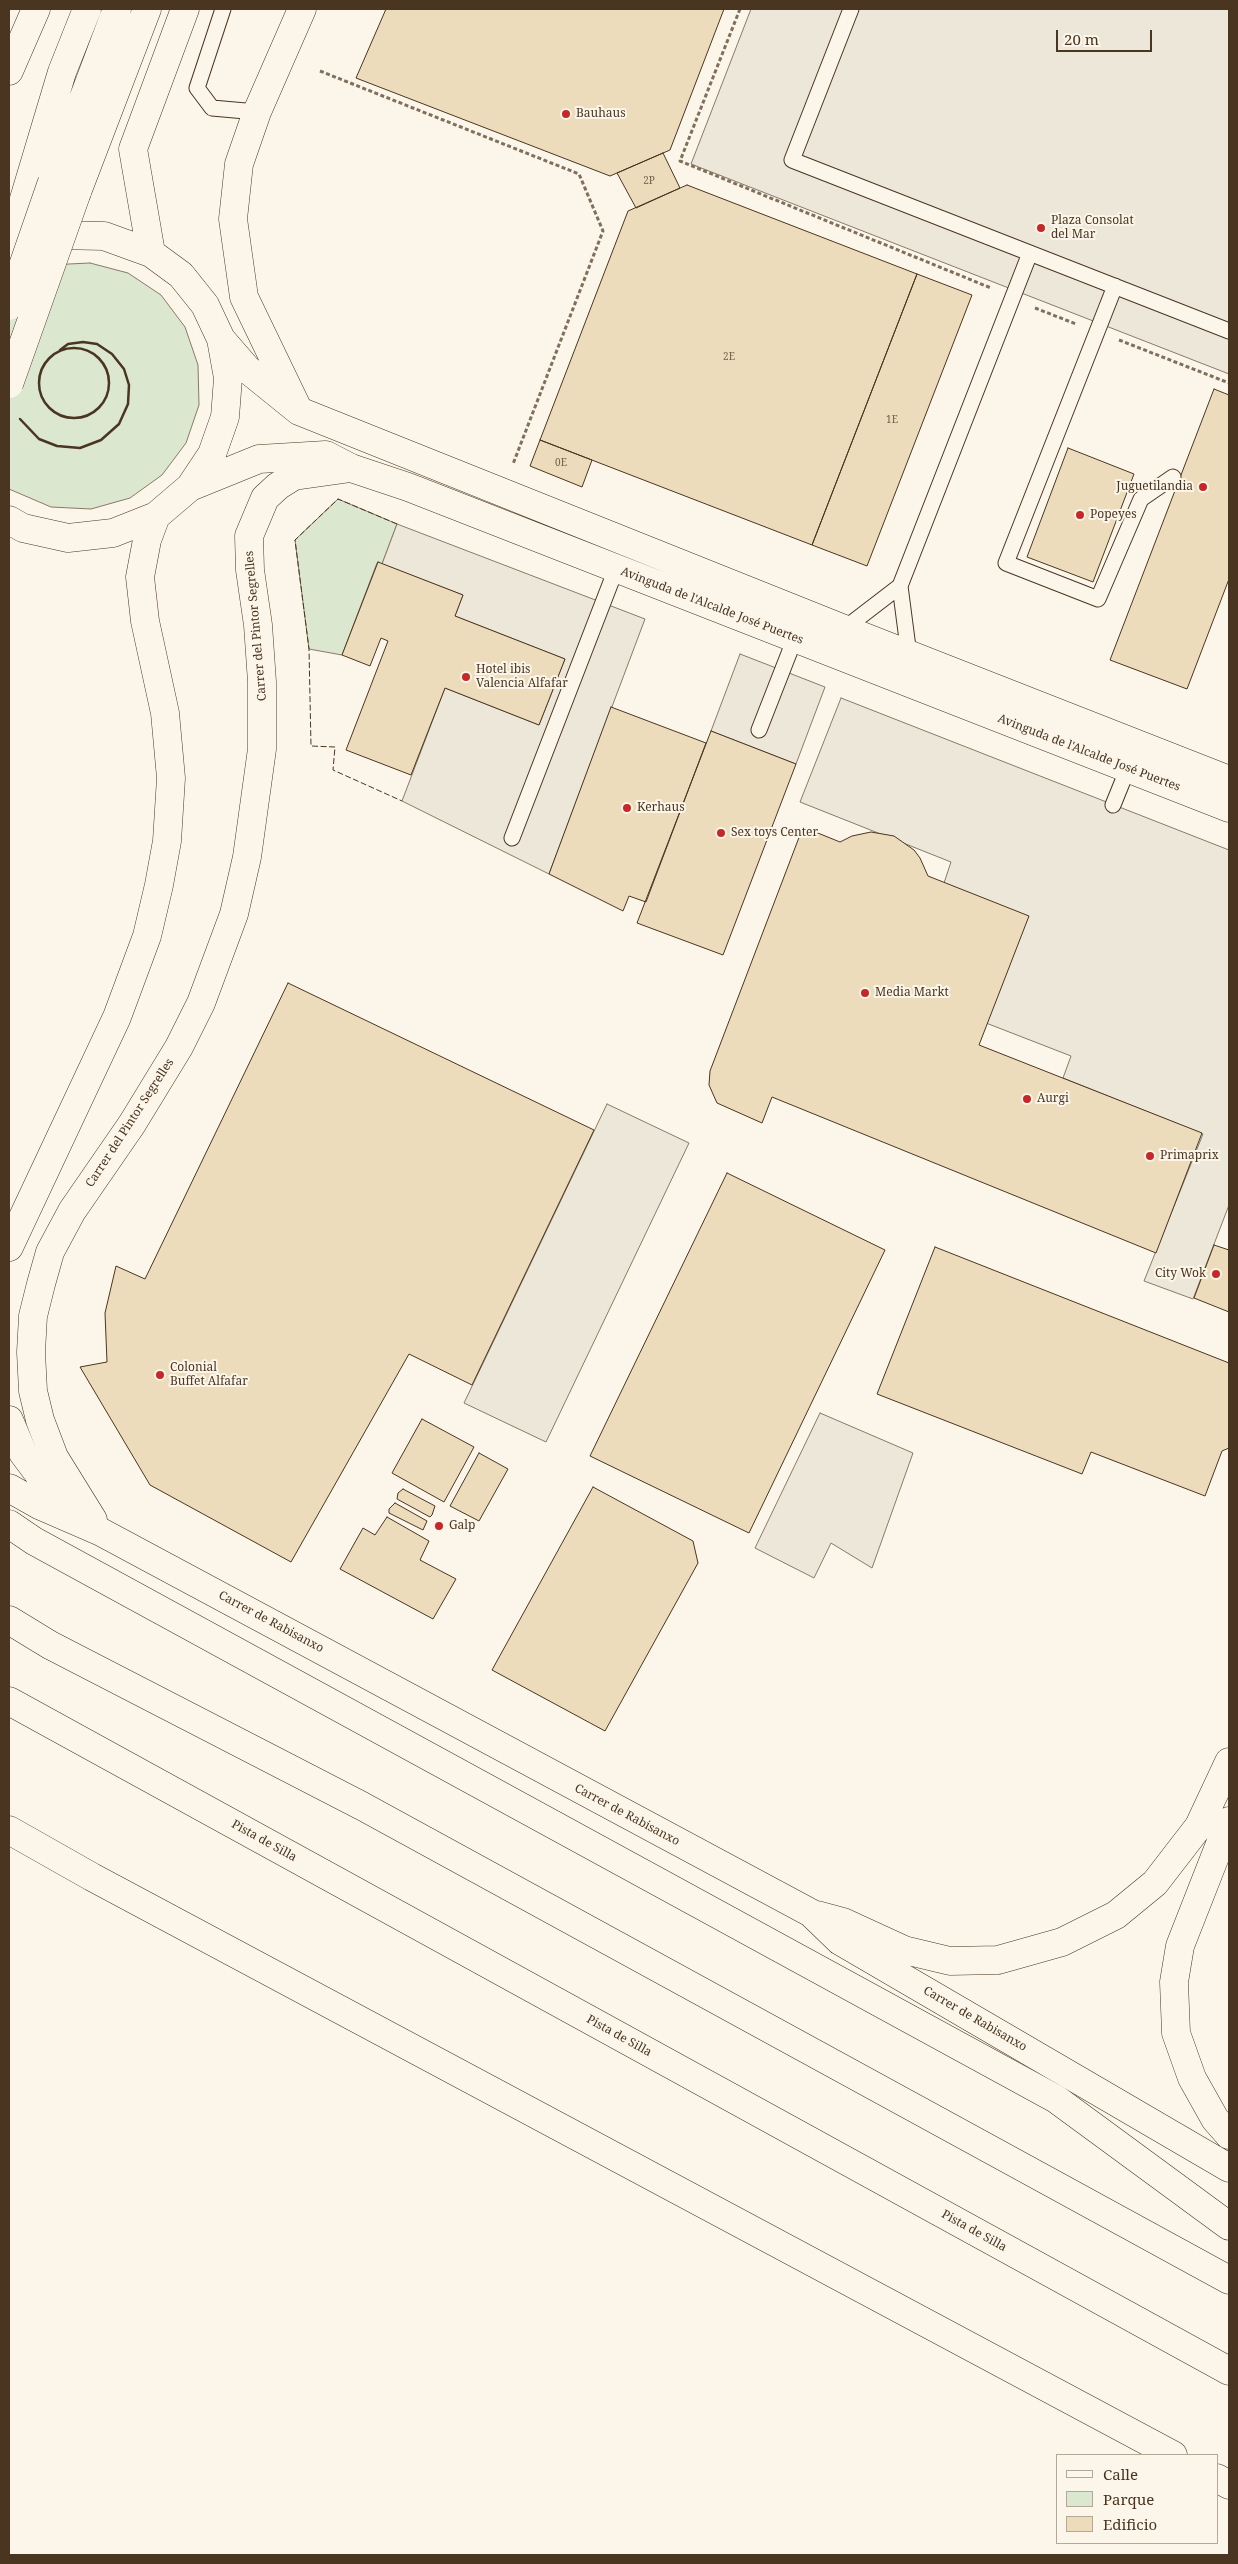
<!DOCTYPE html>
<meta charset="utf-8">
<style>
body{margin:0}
#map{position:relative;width:1238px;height:2564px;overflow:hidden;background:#fbf6e9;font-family:"Noto Serif",serif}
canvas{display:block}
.frame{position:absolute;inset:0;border:10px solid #4a3520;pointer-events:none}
.legend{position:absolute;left:1056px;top:2454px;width:162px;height:90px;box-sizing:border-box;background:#fbf6e9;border:1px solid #b4a999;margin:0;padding:6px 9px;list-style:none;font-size:15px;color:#4a3520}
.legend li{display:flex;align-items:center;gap:10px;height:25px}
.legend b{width:25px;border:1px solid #b4a999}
.scale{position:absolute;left:1056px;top:30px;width:96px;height:22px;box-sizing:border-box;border:2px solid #4a3520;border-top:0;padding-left:6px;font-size:15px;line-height:18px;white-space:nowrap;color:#4a3520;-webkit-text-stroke:4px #fbf6e9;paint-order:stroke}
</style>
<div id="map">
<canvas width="1238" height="2564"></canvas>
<div class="frame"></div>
<ul class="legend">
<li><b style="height:6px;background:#fbf6e9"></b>Calle</li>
<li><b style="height:14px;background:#dce7d0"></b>Parque</li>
<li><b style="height:14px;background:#ecdcbc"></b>Edificio</li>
</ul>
<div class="scale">20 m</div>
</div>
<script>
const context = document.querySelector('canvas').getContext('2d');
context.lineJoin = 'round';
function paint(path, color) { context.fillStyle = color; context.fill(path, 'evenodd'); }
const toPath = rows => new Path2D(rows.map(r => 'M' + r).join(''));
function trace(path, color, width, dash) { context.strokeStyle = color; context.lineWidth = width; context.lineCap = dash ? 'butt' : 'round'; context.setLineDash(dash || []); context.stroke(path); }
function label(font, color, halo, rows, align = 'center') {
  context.font = font + ' "Noto Serif",serif'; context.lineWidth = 4; context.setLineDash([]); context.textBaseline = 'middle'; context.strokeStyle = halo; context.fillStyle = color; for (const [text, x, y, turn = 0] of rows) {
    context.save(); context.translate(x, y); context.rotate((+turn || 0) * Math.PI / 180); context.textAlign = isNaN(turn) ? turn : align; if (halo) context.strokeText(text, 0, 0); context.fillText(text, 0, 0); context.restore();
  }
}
const green = toPath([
 [90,263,128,273,161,295,185,327,198,365,199,405,186,443,162,475,130,498,91,509,51,507,9,489,9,283,48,265,90,263],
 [338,499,397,524,382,564,377,563,342,655,309,649,295,540,338,499]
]);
const parking = toPath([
 [751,9,1229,9,1229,374,691,164,751,9],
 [397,524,645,619,549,874,402,801,445,688,539,725,565,659,455,616,463,595,382,564,397,524],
 [740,654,825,687,796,764,711,731,740,654],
 [841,698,1229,850,1229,1205,1193,1299,1144,1281,1203,1134,1063,1078,1071,1056,986,1023,944,883,951,862,800,802,841,698],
 [607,1104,689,1143,546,1442,464,1403,607,1104],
 [820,1413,913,1453,872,1568,831,1543,814,1578,755,1548,820,1413]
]);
const building = toPath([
 [386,9,724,9,670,150,610,176,356,78,386,9],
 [663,153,680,188,636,208,617,173,663,153],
 [687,185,917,274,812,545,540,440,628,211,687,185],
 [917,274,972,295,867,566,812,545,917,274],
 [1214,389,1229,395,1229,579,1187,689,1110,660,1214,389],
 [540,440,592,460,582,487,530,466,540,440],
 [1068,448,1134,474,1093,582,1027,557,1068,448],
 [378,562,463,595,455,616,565,659,539,725,445,688,411,775,346,750,388,641,381,638,370,666,342,655,378,562],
 [611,707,706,743,646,902,629,896,623,911,549,874,611,707],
 [711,731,796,764,723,955,637,923,711,731],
 [803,827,840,842,852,836,871,832,894,836,914,850,920,858,928,876,1029,916,979,1045,1202,1133,1156,1253,772,1097,762,1123,717,1103,709,1085,710,1071,803,827],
 [288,983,594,1130,472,1385,409,1354,291,1562,150,1485,80,1367,107,1362,105,1313,116,1266,145,1279,288,983],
 [727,1173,885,1250,749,1533,590,1456,727,1173],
 [1214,1245,1229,1250,1229,1312,1194,1298,1214,1245],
 [935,1247,1229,1363,1229,1448,1222,1451,1205,1496,1091,1452,1082,1474,877,1394,935,1247],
 [422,1419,474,1447,444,1502,392,1473,422,1419],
 [479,1453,508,1469,479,1521,450,1506,479,1453],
 [593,1487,693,1541,698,1563,605,1731,492,1670,593,1487],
 [403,1489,435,1506,432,1515,430,1517,397,1499,398,1493,403,1489],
 [395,1503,427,1521,423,1530,389,1513,389,1509,395,1503],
 [387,1517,429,1541,420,1560,456,1579,433,1619,340,1569,363,1528,375,1535,387,1517]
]);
const path = toPath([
 [740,9,680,161,991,288],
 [320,71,579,174,603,231,513,464],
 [1035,308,1076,324],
 [1119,340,1229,383]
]);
const service = toPath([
 [223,9,197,88,212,108,257,112],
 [851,9,792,160,1229,331],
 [1115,286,1006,563,1098,599,1141,499,1173,477],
 [844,629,900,586],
 [909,655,900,586,1030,253],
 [759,730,795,638],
 [1113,805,1128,768],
 [512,838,616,569]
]);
const minor = toPath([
 [9,71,36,9],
 [93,1520,54,1457,40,1420,33,1391,31,1352,33,1316,41,1284,50,1252,72,1211,132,1124,179,1047,201,1003,234,914,247,857,262,749,262,682,258,625,250,570,249,536,265,498,278,486,294,476,351,468]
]);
const tertiary = toPath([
 [52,182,117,9],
 [77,192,147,9],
 [9,249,62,72,87,9],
 [9,250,56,235,104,236,151,253,181,275,205,305,221,339,228,378,225,417,212,454,190,487,156,516,113,533,68,538,23,528,9,520],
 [151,253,133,149,185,9],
 [221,339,247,369,299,411,844,629,1229,780],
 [296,405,244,297,233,219,239,164,257,112,302,9],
 [190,487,259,459,326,455,351,468,408,487,1229,808],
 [9,1247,117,1017,147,936,159,885,167,841,171,778,165,713,145,621,140,577,147,540,156,516],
 [9,1420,23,1453,41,1477,85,1517],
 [9,1488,41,1506,101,1532,811,1913,840,1941,1229,2168],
 [1229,1821,1180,1946,1174,1982,1176,2033,1192,2078,1215,2119,1229,2135],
 [9,1830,92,1877,1173,2455],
 [817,1915,843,1922,904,1950,950,1961,998,1960,1062,1942,1116,1915,1155,1883,1199,1826,1229,1762],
 [1217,2478,1229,2485]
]);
const motorway = toPath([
 [9,1524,34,1541,1056,2099,1229,2226],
 [9,1620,50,1645,362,1806,1229,2280],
 [9,1701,1229,2371]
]);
const tertiaryBridge = toPath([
 [9,306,52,182],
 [9,384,77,192]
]);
const fence = toPath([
 [397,524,338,499,295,540,309,649,311,746,335,747,333,770,402,801]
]);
const wall = toPath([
 '39 383a35 35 0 1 1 70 0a35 35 0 1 1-70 0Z',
 [20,419,39,439,57,446,80,448,101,440,119,424,128,404,129,385,124,369,112,354,97,344,83,342,68,344,60,350]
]);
const markers = [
 [566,114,5,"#c62828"],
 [1041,228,5,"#c62828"],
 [1203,487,5,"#c62828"],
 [1080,515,5,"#c62828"],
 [466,677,5,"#c62828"],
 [627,808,5,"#c62828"],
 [721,833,5,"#c62828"],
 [865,993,5,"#c62828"],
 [1027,1099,5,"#c62828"],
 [1150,1156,5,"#c62828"],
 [1216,1274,5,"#c62828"],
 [160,1375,5,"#c62828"],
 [439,1526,5,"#c62828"]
];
const numberNames = [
 ["2P",649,181],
 ["2E",729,357],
 ["1E",892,420],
 ["0E",561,463]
];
const poiNames = [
 ["Bauhaus",576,114],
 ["Plaza Consolat",1051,221],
 ["del Mar",1051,235],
 ["Juguetilandia",1193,487,"right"],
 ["Popeyes",1090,515],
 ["Hotel ibis",476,670],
 ["Valencia Alfafar",476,684],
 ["Kerhaus",637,808],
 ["Sex toys Center",731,833],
 ["Media Markt",875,993],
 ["Aurgi",1037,1099],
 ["Primaprix",1160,1156],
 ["City Wok",1206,1274,"right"],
 ["Colonial",170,1368],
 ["Buffet Alfafar",170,1382],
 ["Galp",449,1526]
];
const streetNames = [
 ["Avinguda de l'Alcalde José Puertes",712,606,21],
 ["Carrer del Pintor Segrelles",256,626,-95],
 ["Avinguda de l'Alcalde José Puertes",1089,753,21],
 ["Carrer del Pintor Segrelles",130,1123,-57],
 ["Carrer de Rabisanxo",271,1622,28],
 ["Carrer de Rabisanxo",627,1815,28],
 ["Pista de Silla",264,1841,29],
 ["Carrer de Rabisanxo",975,2019,30],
 ["Pista de Silla",619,2036,29],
 ["Pista de Silla",974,2231,29]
];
paint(green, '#dce7d0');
trace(green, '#887966', 1);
paint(parking, '#ede7d9');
trace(parking, '#887966', 1);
paint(building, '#ecdcbc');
trace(building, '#4a3520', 1);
trace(service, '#4a3520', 17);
trace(minor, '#4a3520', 29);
trace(tertiary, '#4a3520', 29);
trace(motorway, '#4a3520', 29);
trace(path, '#7f6f5c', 3, [4, 2.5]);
trace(service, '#fbf6e9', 15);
trace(minor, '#fbf6e9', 28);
trace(tertiary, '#fbf6e9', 28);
trace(motorway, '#fbf6e9', 28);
trace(tertiaryBridge, '#4a3520', 29, []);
trace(tertiaryBridge, '#fbf6e9', 28);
trace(fence, '#4a3520', 1, [6, 2.5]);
trace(wall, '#4a3520', 2.5);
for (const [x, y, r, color] of markers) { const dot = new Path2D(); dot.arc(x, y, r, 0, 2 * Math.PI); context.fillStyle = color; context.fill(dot); trace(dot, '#fbf6e9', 2); }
label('10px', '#725f47', null, numberNames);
label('12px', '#4a3520', '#fbf6e9', poiNames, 'left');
label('12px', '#4a3520', '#fbf6e9', streetNames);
</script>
